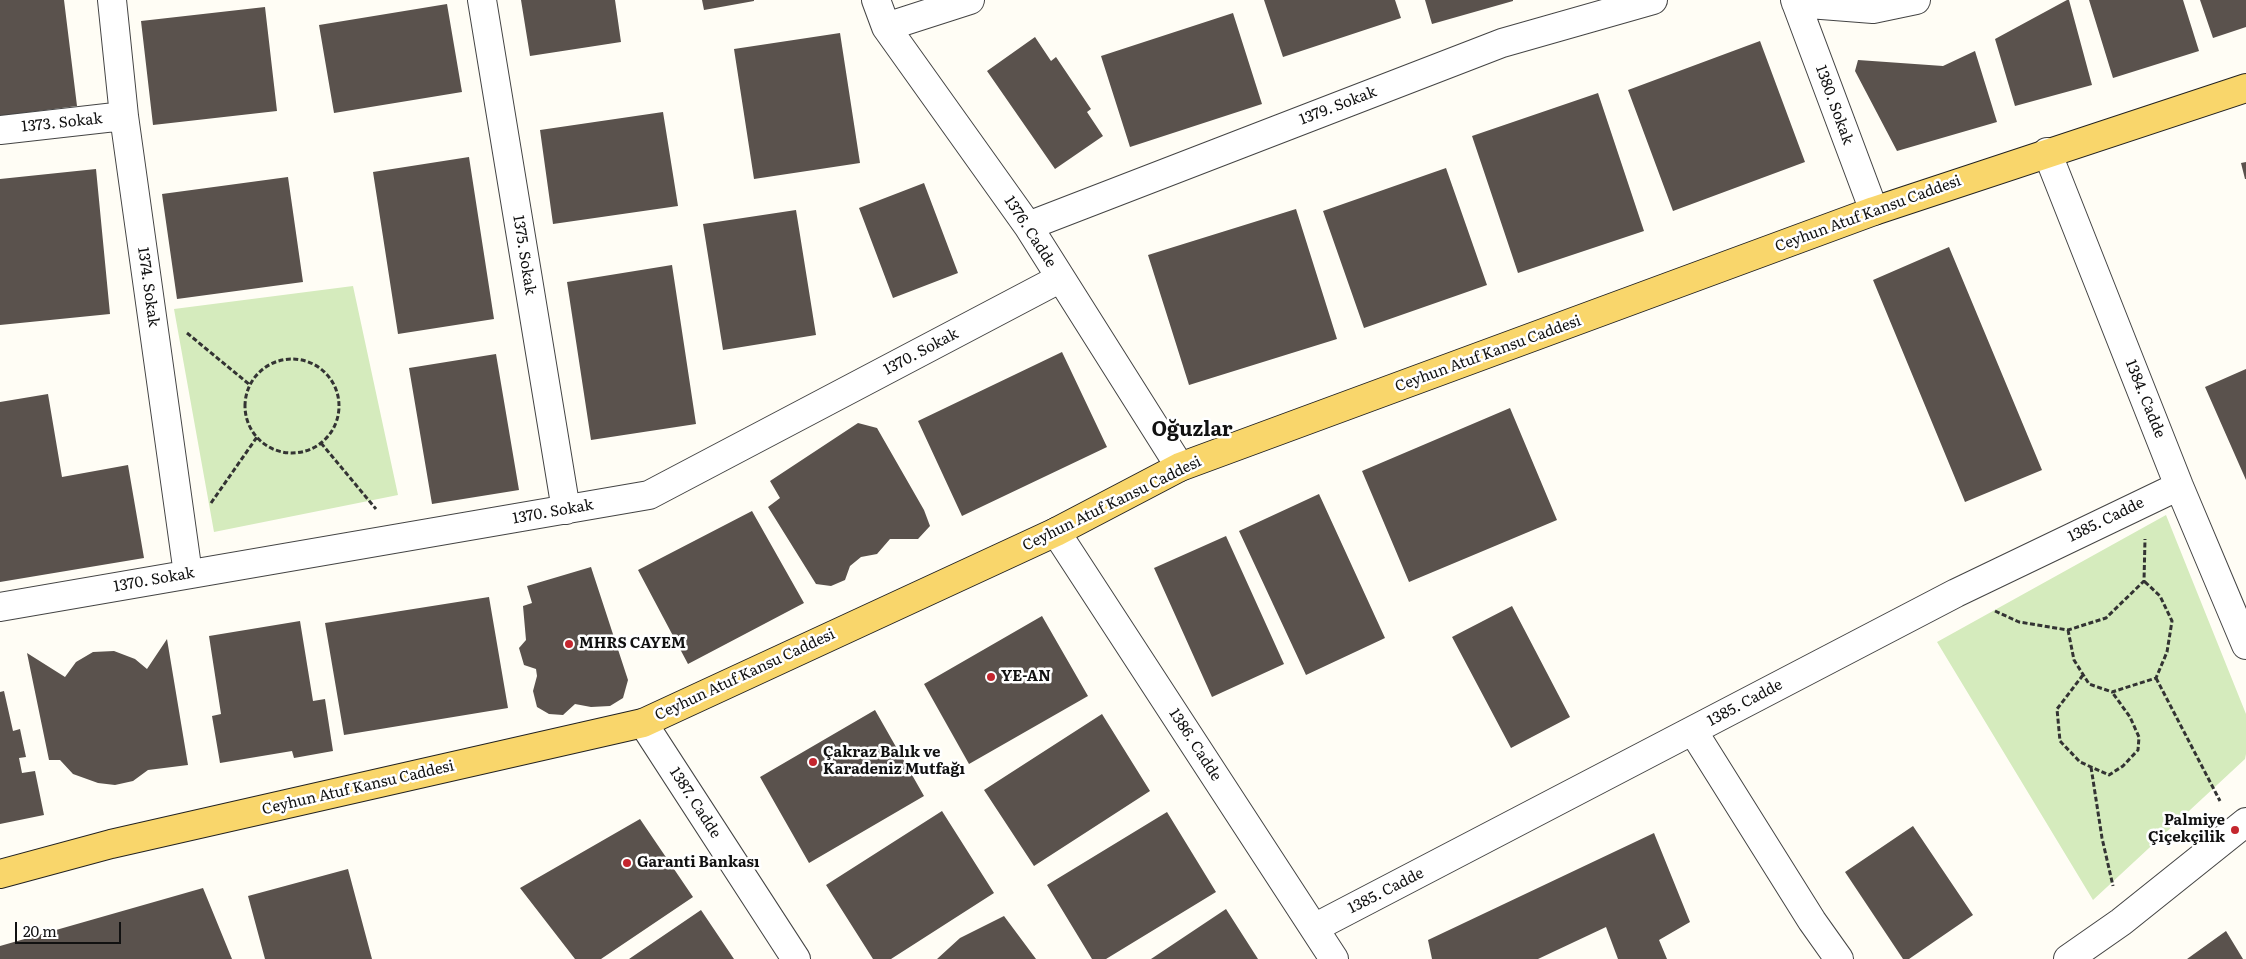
<!DOCTYPE html>
<meta charset="utf-8">
<style>
body{margin:0}
#map{position:relative;width:2246px;height:959px;overflow:hidden;background:#fffdf5;font-family:Literata,serif}
canvas{display:block}
.scale{position:absolute;left:15px;top:922px;width:106px;height:22px;box-sizing:border-box;border:2px solid #111;border-top:0;padding-left:6px;font-size:15px;line-height:18px;white-space:nowrap;color:#111;-webkit-text-stroke:4px #fff;paint-order:stroke}
</style>
<div id="map">
<canvas width="2246" height="959"></canvas>
<div class="scale">20 m</div>
</div>
<script>
const context = document.querySelector('canvas').getContext('2d');
context.lineJoin = 'round';
function paint(path, color) { context.fillStyle = color; context.fill(path, 'evenodd'); }
const toPath = rows => new Path2D(rows.map(r => 'M' + r).join(''));
function trace(path, color, width, dash) { context.strokeStyle = color; context.lineWidth = width; context.lineCap = dash ? 'butt' : 'round'; context.setLineDash(dash || []); context.stroke(path); }
function label(font, color, halo, rows, align = 'center') {
  context.font = font + ' Literata,serif'; context.lineWidth = 5; context.setLineDash([]); context.textBaseline = 'middle'; context.strokeStyle = halo; context.fillStyle = color; for (const [text, x, y, turn = 0] of rows) {
    context.save(); context.translate(x, y); context.rotate((+turn || 0) * Math.PI / 180); context.textAlign = isNaN(turn) ? turn : align; if (halo) context.strokeText(text, 0, 0); context.fillText(text, 0, 0); context.restore();
  }
}
const green = toPath([
 [353,286,398,495,214,532,174,309],
 [2166,515,2246,714,2246,754,2245,759,2093,900,1937,642]
]);
const building = toPath([
 [0,0,64,0,77,106,0,116],
 [521,0,615,0,621,42,530,56],
 [702,0,754,0,754,1,704,10],
 [1264,0,1395,0,1401,18,1283,57],
 [1425,0,1513,0,1513,1,1432,24],
 [2067,0,2069,0,2092,85,2015,106,1995,39],
 [2089,0,2183,0,2199,51,2113,78],
 [2200,0,2246,0,2246,27,2213,38],
 [447,4,462,92,334,113,319,25],
 [265,7,277,111,153,125,141,21],
 [1233,13,1262,104,1130,147,1101,56],
 [840,33,860,163,754,179,734,49],
 [1035,37,1051,61,1056,57,1091,109,1087,112,1103,136,1055,169,987,71],
 [1760,41,1805,162,1673,211,1628,90],
 [1975,51,1997,122,1897,151,1855,71,1858,60,1943,66],
 [1598,93,1644,231,1518,273,1472,136],
 [663,112,678,206,553,224,540,130],
 [469,157,494,319,398,334,373,172],
 [2246,162,2246,179,2245,179,2241,163],
 [1446,168,1487,285,1364,328,1323,211],
 [96,169,110,314,0,325,0,179],
 [288,177,303,282,177,299,162,194],
 [924,183,958,273,893,298,859,208],
 [1296,209,1337,339,1189,385,1148,255],
 [796,210,816,335,723,350,703,224],
 [1949,247,2042,470,1965,502,1873,280],
 [672,265,696,424,591,440,567,282],
 [1062,352,1107,447,962,516,918,421],
 [496,354,519,490,432,504,409,368],
 [2246,369,2246,480,2205,387],
 [48,394,62,477,128,465,144,558,0,582,0,402],
 [1510,408,1557,520,1409,582,1362,471],
 [858,423,877,428,924,510,930,526,918,539,890,539,877,554,861,557,850,566,845,580,831,586,816,584,768,507,780,498,770,481],
 [1319,494,1385,638,1306,675,1239,531],
 [752,511,804,603,688,664,638,570],
 [1226,536,1284,664,1212,697,1154,568],
 [591,567,628,680,623,698,610,706,591,707,575,704,563,715,549,714,537,707,533,691,537,676,536,669,524,665,519,648,526,640,523,606,532,603,527,586],
 [489,597,508,708,344,735,325,623],
 [1512,606,1570,717,1511,748,1452,637],
 [1042,616,1088,696,969,764,924,684],
 [300,621,313,701,325,699,333,751,294,758,292,751,220,763,212,716,221,714,209,636],
 [167,639,188,765,148,770,133,781,115,785,98,783,73,774,60,760,49,760,27,653,65,677,76,662,93,652,114,651,135,659,147,669],
 [4,691,13,731,20,729,26,757,19,758,22,773,35,771,44,815,0,824,0,692],
 [875,710,924,796,809,863,760,777],
 [1102,714,1150,791,1034,866,984,790],
 [942,811,994,893,891,959,873,959,826,885],
 [1167,812,1216,892,1106,959,1092,959,1047,885],
 [640,819,693,897,601,959,575,959,520,888],
 [1913,826,1973,915,1909,959,1903,959,1845,872],
 [1654,833,1690,922,1659,940,1667,959,1618,959,1606,927,1538,959,1432,959,1428,940],
 [348,869,372,959,265,959,248,896],
 [203,888,232,959,0,959,0,946],
 [1226,909,1258,959,1151,959],
 [701,910,734,959,629,959],
 [1004,916,1036,959,937,959,960,938],
 [2226,931,2243,959,2187,959]
]);
const path = toPath([
 [187,333,250,385],
 '245 406a47 47 0 1 1 94 0a47 47 0 1 1-94 0Z',
 [321,443,376,509],
 [211,503,257,437],
 [1995,611,2019,622,2068,630,2106,618,2144,581,2145,539],
 [2068,630,2074,660,2089,684,2112,692,2156,678,2167,652,2172,621,2160,596,2144,581],
 [2083,675,2057,709,2060,741,2080,762,2109,775,2123,766,2138,750,2139,737,2130,717,2112,692],
 [2156,678,2220,801],
 [2091,767,2102,838,2113,886]
]);
const minor = toPath([
 [112,0,124,116,188,574],
 [482,0,566,510],
 [876,0,886,27,1028,226,1180,467],
 [1795,0,1874,211],
 [1796,3,1873,9,1916,0],
 [886,27,970,0],
 [0,130,124,116],
 [2047,152,2179,486,2246,645],
 [1028,226,1502,43,1653,0],
 [1056,532,1334,959],
 [0,607,649,495,1059,279],
 [643,723,796,959],
 [1693,731,1812,921,1839,959],
 [1314,928,1956,593,2179,486],
 [2068,959,2121,922,2246,822]
]);
const major = toPath([
 [0,874,111,844,643,723,1056,532,1180,467,1874,211,2246,88]
]);
const markers = [
 [569,644,5,"#c4262e"],
 [991,677,5,"#c4262e"],
 [813,762,5,"#c4262e"],
 [2235,830,5,"#c4262e"],
 [627,863,5,"#c4262e"]
];
const streetNames = [
 ["1380. Sokak",1834,105,70],
 ["1379. Sokak",1338,106,-21],
 ["1373. Sokak",62,123,-6],
 ["Ceyhun Atuf Kansu Caddesi",1868,214,-20],
 ["1376. Cadde",1030,232,57],
 ["1375. Sokak",524,255,81],
 ["1374. Sokak",148,287,82],
 ["1370. Sokak",921,352,-28],
 ["Ceyhun Atuf Kansu Caddesi",1488,354,-20],
 ["1384. Cadde",2145,399,68],
 ["Ceyhun Atuf Kansu Caddesi",1112,504,-26],
 ["1370. Sokak",553,512,-10],
 ["1385. Cadde",2106,520,-26],
 ["1370. Sokak",154,580,-10],
 ["Ceyhun Atuf Kansu Caddesi",745,675,-25],
 ["1385. Cadde",1745,703,-28],
 ["1386. Cadde",1195,745,57],
 ["Ceyhun Atuf Kansu Caddesi",358,788,-13],
 ["1387. Cadde",695,803,57],
 ["1385. Cadde",1386,891,-27]
];
const poiNames = [
 ["MHRS CAYEM",579,644],
 ["YE-AN",1001,677],
 ["Çakraz Balık ve",823,753],
 ["Karadeniz Mutfağı",823,770],
 ["Palmiye",2225,821,"right"],
 ["Çiçekçilik",2225,838,"right"],
 ["Garanti Bankası",637,863]
];
const districtNames = [
 ["Oğuzlar",1192,430]
];
paint(green, '#d5ebbd');
paint(building, '#5a524d');
trace(minor, '#444', 30);
trace(major, '#222', 30);
trace(path, '#333', 3, [5, 2.5]);
trace(minor, '#fff', 28);
trace(major, '#f9d66b', 28);
for (const [x, y, r, color] of markers) { const dot = new Path2D(); dot.arc(x, y, r, 0, 2 * Math.PI); context.fillStyle = color; context.fill(dot); trace(dot, '#fff', 2); }
label('15px', '#111', '#fff', streetNames);
label('bold 15px', '#111', '#fff', poiNames, 'left');
label('bold 20px', '#111', '#fff', districtNames);
</script>
